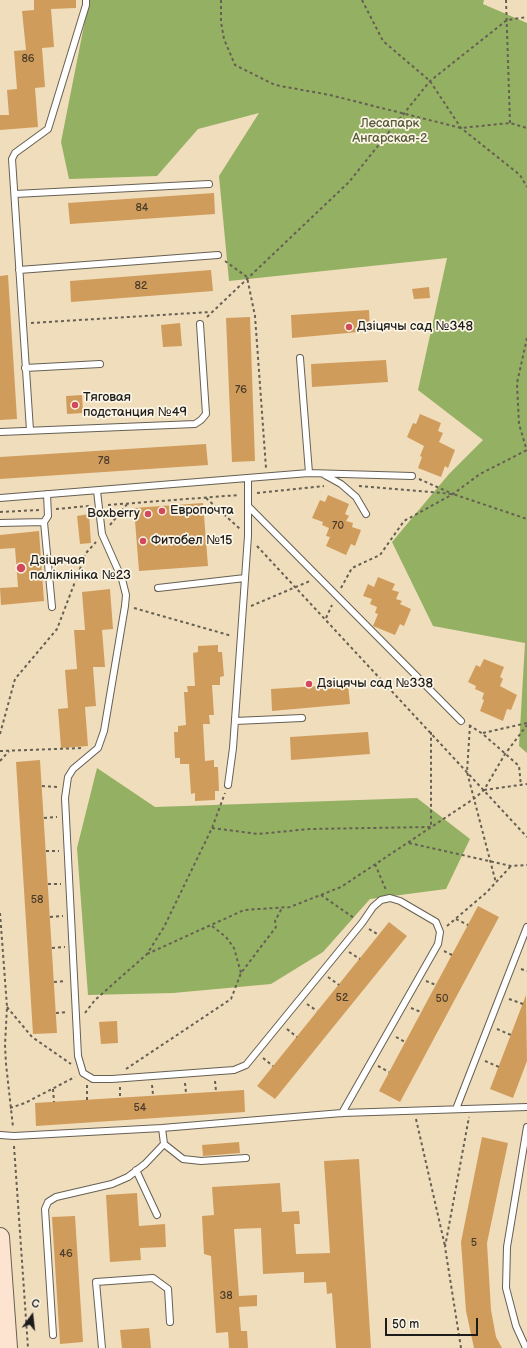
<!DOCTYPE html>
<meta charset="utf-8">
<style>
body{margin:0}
#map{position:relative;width:527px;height:1348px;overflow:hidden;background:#f0ddbc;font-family:"Balsamiq Sans",sans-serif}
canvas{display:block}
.north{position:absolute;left:12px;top:1296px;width:40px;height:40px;-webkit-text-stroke:3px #fcf5e5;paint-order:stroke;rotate:15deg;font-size:11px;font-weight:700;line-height:16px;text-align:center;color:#1c1c1c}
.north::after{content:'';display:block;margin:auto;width:14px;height:18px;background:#1c1c1c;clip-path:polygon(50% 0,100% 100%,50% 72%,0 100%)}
.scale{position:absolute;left:385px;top:1318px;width:93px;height:18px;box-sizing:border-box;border:2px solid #1c1c1c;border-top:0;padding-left:5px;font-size:12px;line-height:14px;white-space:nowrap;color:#1c1c1c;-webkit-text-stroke:3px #fcf5e5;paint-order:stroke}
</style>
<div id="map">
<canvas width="527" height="1348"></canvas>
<div class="north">С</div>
<div class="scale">50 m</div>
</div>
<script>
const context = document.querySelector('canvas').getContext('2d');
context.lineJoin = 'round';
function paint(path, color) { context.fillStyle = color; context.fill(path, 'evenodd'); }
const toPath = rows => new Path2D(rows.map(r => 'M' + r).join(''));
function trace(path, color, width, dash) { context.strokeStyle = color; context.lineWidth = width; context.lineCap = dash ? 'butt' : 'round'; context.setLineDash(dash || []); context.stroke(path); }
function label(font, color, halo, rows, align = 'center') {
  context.font = font + ' "Balsamiq Sans",sans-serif'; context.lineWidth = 3.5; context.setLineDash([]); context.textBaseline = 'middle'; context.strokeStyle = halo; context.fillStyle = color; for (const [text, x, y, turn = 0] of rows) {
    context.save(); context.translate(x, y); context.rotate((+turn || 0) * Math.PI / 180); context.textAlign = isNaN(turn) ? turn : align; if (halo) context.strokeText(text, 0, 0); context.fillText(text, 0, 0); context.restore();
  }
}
const forest = toPath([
 [89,0,484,0,483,4,527,23,527,753,519,746,525,643,433,626,392,542,449,474,483,440,418,390,447,258,229,281,219,176,259,113,198,129,157,176,69,179,61,142],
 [97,768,155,807,417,798,470,839,446,889,370,899,323,952,271,984,173,993,88,995,77,848]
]);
const building = toPath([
 [34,0,76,0,76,8,51,9,54,47,42,48,45,87,35,88,38,127,0,130,0,115,9,115,7,90,17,89,14,51,26,50,22,11,34,10],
 [214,193,215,214,70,224,68,203],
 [211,270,213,291,71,302,70,281],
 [8,275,17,419,0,420,0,276],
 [429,287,430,298,414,299,412,289],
 [369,310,370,331,292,338,291,315],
 [250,317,255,461,232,462,226,318],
 [180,323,182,346,163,347,161,325],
 [386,360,388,382,312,387,311,364],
 [82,395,83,413,67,414,66,396],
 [420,414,441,423,438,431,443,433,439,442,455,450,448,468,445,466,441,477,418,468,422,457,420,456,424,446,407,437,413,423,416,424],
 [206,444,208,465,0,479,0,457],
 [328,495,349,504,345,514,349,516,346,521,353,523,352,527,361,530,355,546,351,544,346,555,326,546,330,537,326,536,329,528,322,525,323,522,312,518,320,500,325,502],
 [203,503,208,566,139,571,134,508],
 [89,514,91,543,80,544,77,516],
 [39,531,44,601,1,605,0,588,18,587,15,548,0,549,0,535],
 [378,577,395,584,392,590,399,592,396,599,402,601,400,604,411,609,404,626,400,624,395,635,373,626,378,614,375,613,377,607,370,604,372,599,363,596,368,584,374,587],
 [110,589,113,629,102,630,105,667,93,667,96,706,85,707,88,746,61,748,58,709,68,708,65,670,77,669,74,630,85,630,82,592],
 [218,645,218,652,222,652,224,676,220,677,220,685,212,685,214,715,209,715,210,724,203,724,205,761,214,760,214,767,218,767,219,791,215,791,215,800,195,801,195,793,191,794,189,764,180,764,180,758,175,758,174,732,178,732,178,726,186,725,184,692,188,692,187,686,195,686,193,653,198,652,198,646],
 [484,659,504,667,500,677,503,679,500,686,517,695,511,710,507,709,503,721,480,711,484,700,482,699,484,693,475,689,476,686,468,682,476,665,480,667],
 [348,684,350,704,272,711,271,689],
 [368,732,370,754,291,760,290,737],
 [40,760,57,1033,33,1034,16,762],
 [478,906,499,917,400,1102,379,1091],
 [389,922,407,936,275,1099,257,1086],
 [526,995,527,1061,513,1098,490,1089],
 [117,1021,118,1043,101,1044,99,1022],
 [244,1090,245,1112,36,1126,35,1103],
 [482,1137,508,1143,487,1243,491,1310,496,1337,502,1348,474,1348,466,1311,461,1242],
 [239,1142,240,1153,203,1156,202,1145],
 [359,1159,371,1348,336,1348,332,1293,327,1294,326,1282,304,1283,304,1272,263,1274,261,1228,234,1229,239,1296,257,1295,257,1306,239,1307,241,1331,247,1331,248,1348,229,1348,228,1332,216,1333,211,1256,204,1254,202,1216,214,1215,212,1187,280,1183,282,1212,299,1211,300,1224,294,1224,296,1254,330,1253,324,1161],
 [137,1193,139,1226,165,1224,166,1247,140,1248,141,1260,110,1262,106,1195],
 [75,1216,83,1342,60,1344,52,1217],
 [149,1328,151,1348,122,1348,120,1330]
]);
const path = toPath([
 [221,0,221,22,224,39,235,65,275,85,330,95,461,128,510,123,527,128],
 [362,0,383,41,430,81,461,128,520,175,527,187],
 [506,0,510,123],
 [225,261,247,277,255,316,266,468],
 [207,317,349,182,430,81,507,20,527,17],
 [31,323,210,312],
 [527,338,517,383,519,424,527,451],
 [419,479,453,494,480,474,527,450],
 [359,486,453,494,527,519],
 [257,493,324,486],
 [206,498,240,529],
 [108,505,239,495],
 [56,509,89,506],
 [0,512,39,510],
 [110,525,128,503],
 [257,546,527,837],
 [341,588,352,568,380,555,404,521,453,494],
 [251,606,310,581],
 [134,608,232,636],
 [326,618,332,605],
 [469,725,483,734,519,766,521,786],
 [470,725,467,772,496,883],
 [483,733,527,723],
 [0,734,15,679,57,629,86,553,96,542],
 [0,751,83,748],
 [0,761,9,751],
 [42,786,57,787],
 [484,790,527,784],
 [44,818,57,817],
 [212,828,258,834,309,829,431,827,431,732],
 [409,843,511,866,527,865],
 [46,851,59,851],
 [375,864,386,890],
 [48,884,61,884],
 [321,895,354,918],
 [0,913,7,1007,5,1045,6,1064,13,1127],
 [50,917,63,916],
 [456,919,468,925],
 [212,926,226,937,234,948,241,973],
 [447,926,487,892,511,866],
 [369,929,379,935],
 [52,948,65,947],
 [444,951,452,955],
 [349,952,360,959],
 [147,954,244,910,290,907,341,887,475,798,484,790,505,754,527,725],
 [521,969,527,971],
 [328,977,339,985],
 [426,981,436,985],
 [54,982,65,981],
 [509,999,523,1004],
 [307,1004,317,1011],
 [7,1007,32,1037,71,1064],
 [411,1008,421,1012],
 [56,1013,67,1012],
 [85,1013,95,1000,147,954,164,927,212,828,225,793],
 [287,1029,297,1037],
 [497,1029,511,1035],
 [396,1037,405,1042],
 [263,1058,273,1066],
 [485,1061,499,1067],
 [378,1066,389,1072],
 [126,1069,231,999,241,973,276,927,275,921,282,908],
 [215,1081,216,1091],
 [185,1083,186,1093],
 [87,1085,87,1100],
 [152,1085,153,1095],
 [120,1087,120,1098],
 [53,1089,54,1102],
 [10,1108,25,1103,75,1077],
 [416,1119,445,1246],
 [14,1146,28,1348],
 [461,1348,445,1247,469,1117]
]);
const service = toPath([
 [15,194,209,184],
 [19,270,218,255],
 [300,358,309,473],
 [25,368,100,364],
 [30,430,12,159,15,153,48,129,86,5,86,0],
 [0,432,195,424,201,420,206,414,200,324],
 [323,474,341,484,356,497,366,514],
 [97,491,102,534,122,579,126,595,125,606,104,731,98,748,73,769,68,777,65,798,78,1056,83,1073,93,1079,112,1079,234,1070,246,1065,362,923,373,907,381,900,390,898,400,901,436,922,440,932,438,944,342,1113],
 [0,498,309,473,412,476],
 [249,507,461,721],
 [44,522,52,607],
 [0,523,44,522,48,516,47,494],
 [158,588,245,578],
 [235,721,302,718],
 [228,785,233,748,248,536,248,478],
 [456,1109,527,927],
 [0,1135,14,1136,162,1128,342,1113,527,1107],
 [164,1144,183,1159,201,1161,246,1158],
 [136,1170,157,1215],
 [53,1335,45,1209,48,1202,56,1197,112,1184,128,1177,145,1164,164,1144,162,1128],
 [102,1348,96,1282,153,1278,168,1289,170,1322],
 [526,1348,516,1326,506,1288,507,1247,527,1127]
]);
const secondary = toPath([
 [0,1237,8,1348]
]);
const markers = [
 [349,327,4,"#d1495b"],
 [75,405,4,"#d1495b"],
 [162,511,4,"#d1495b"],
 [148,514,4,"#d1495b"],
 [143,541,4,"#d1495b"],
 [21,568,5,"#d1495b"],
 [309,684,4,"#d1495b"]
];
const numberNames = [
 ["86",28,59],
 ["84",142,208],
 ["82",141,286],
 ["76",241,390],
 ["78",104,461],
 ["70",338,526],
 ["58",37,900],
 ["52",342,998],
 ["50",442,999],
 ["54",140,1108],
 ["5",474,1243],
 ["46",66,1254],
 ["38",226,1296]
];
const parkNames = [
 ["Лесапарк",390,124],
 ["Ангарская-2",390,139]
];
const poiNames = [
 ["Дзіцячы сад №348",357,327],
 ["Тяговая",83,398],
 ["подстанция №49",83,413],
 ["Европочта",170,511],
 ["Boxberry",140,514,"right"],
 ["Фитобел №15",151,541],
 ["Дзіцячая",30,561],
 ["паліклініка №23",30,576],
 ["Дзіцячы сад №338",317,684]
];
paint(forest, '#94b062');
paint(building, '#d09c5b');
trace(service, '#666054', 8);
trace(secondary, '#666054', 20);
trace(path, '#666054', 2, [3, 3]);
trace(service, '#fff', 6);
trace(secondary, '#fde4d0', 18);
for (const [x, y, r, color] of markers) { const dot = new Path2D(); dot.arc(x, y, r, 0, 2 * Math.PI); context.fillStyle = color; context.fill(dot); trace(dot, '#fcf5e5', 1.5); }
label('11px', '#493c2c', null, numberNames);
label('13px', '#545a39', '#fcf5e5', parkNames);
label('13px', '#1c1c1c', '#fcf5e5', poiNames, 'left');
</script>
